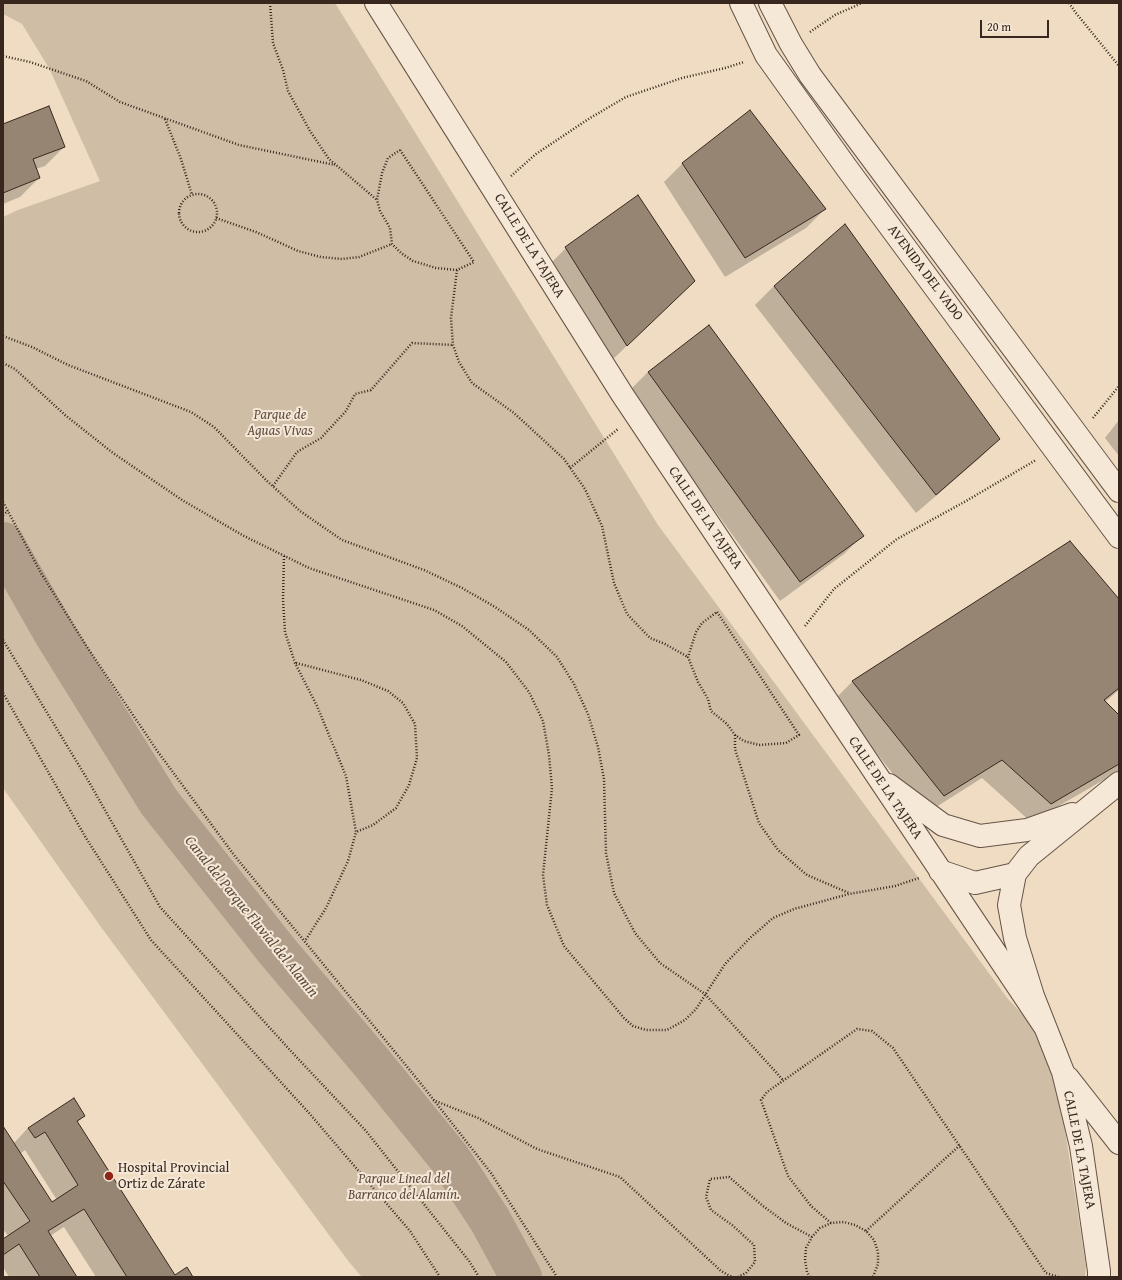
<!DOCTYPE html>
<meta charset="utf-8">
<style>
body{margin:0}
#map{position:relative;width:1122px;height:1280px;overflow:hidden;background:#efdcc2;font-family:"Gentium Book Plus",serif}
canvas{display:block}
.frame{position:absolute;inset:0;border:4px solid #38271e;pointer-events:none}
.scale{position:absolute;left:980px;top:20px;width:69px;height:18px;box-sizing:border-box;border:2px solid #38271e;border-top:0;padding-left:5px;font-size:12px;line-height:14px;white-space:nowrap;color:#38271e;-webkit-text-stroke:3px #f5e8d7;paint-order:stroke}
</style>
<div id="map">
<canvas width="1122" height="1280"></canvas>
<div class="frame"></div>
<div class="scale">20 m</div>
</div>
<script>
const context = document.querySelector('canvas').getContext('2d');
context.lineJoin = 'round';
function paint(path, color) { context.fillStyle = color; context.fill(path, 'evenodd'); }
const toPath = rows => new Path2D(rows.map(r => 'M' + r).join(''));
function trace(path, color, width, dash) { context.strokeStyle = color; context.lineWidth = width; context.lineCap = dash ? 'butt' : 'round'; context.setLineDash(dash || []); context.stroke(path); }
function label(font, color, halo, rows, align = 'center') {
  context.font = font + ' "Gentium Book Plus",serif'; context.lineWidth = 4; context.setLineDash([]); context.textBaseline = 'middle'; context.strokeStyle = halo; context.fillStyle = color; for (const [text, x, y, turn = 0] of rows) {
    context.save(); context.translate(x, y); context.rotate((+turn || 0) * Math.PI / 180); context.textAlign = isNaN(turn) ? turn : align; if (halo) context.strokeText(text, 0, 0); context.fillText(text, 0, 0); context.restore();
  }
}
const green = toPath([
 [8,3,335,3,658,525,1008,999,1052,1046,1086,1266,1085,1277,362,1277,349,1262,101,927,3,788,3,217,18,210,100,181,49,68,22,24,3,14,3,5]
]);
const shadow = toPath([
 [3,125,64,147,45,166,36,169,39,178,20,197,3,204],
 [683,163,825,209,806,228,725,277,664,182],
 [566,248,694,281,608,364,547,267],
 [774,286,999,439,980,458,916,513,755,305],
 [709,326,863,535,844,554,780,601,629,391,648,372],
 [1119,420,1119,456,1105,438],
 [1119,600,1119,690,1105,702,1119,717,1119,771,1031,822,982,778,925,814,834,700,853,681],
 [84,1116,77,1123,174,1276,191,1277,96,1277,64,1227,50,1236,76,1277,9,1277,3,1267,3,1241,9,1237,3,1229,3,1128,13,1144,28,1128],
 [25,1150,57,1200,51,1203,20,1154]
]);
const river = toPath([
 [3,543,55,634,159,802,278,952,372,1063,450,1159,490,1220,521,1277]
]);
const building = toPath([
 [49,106,65,147,33,159,40,178,3,193,3,124,49,106],
 [750,110,826,209,745,258,682,163,750,110],
 [638,195,695,281,627,346,565,247,638,195],
 [845,224,1000,439,936,495,774,286,845,224],
 [709,325,864,536,800,582,648,372,709,325],
 [1070,541,1119,599,1119,688,1104,700,1119,715,1119,764,1051,804,1002,760,944,796,852,681,1070,541],
 [74,1098,85,1116,77,1121,175,1275,187,1267,193,1277,127,1277,84,1209,48,1231,77,1277,40,1277,19,1244,3,1255,3,1239,30,1221,3,1181,3,1126,52,1202,78,1185,45,1132,35,1138,28,1128,74,1098]
]);
const path = toPath([
 [270,3,273,43,283,70,288,91,310,131,329,159,377,200],
 [1069,3,1076,13,1119,66],
 [810,32,835,15,862,3],
 [3,56,30,62,86,81,120,102,239,145,335,165],
 [165,119,181,159,192,195],
 [400,150,474,262,457,270,436,268,413,261,401,253,392,244,390,228,380,211,377,200,382,173,388,158,400,150],
 [511,176,536,154,590,118,626,97,682,78,725,68,744,62],
 '179 213a19 19 0 1 1 38 0a19 19 0 1 1-38 0Z',
 [216,218,256,232,298,251,321,257,342,259,359,257,392,244],
 [457,270,451,318,453,345,459,362,472,383,514,413,564,459,585,489,602,526,614,583,627,614,650,638,665,644,688,657],
 [3,336,32,347,68,365,191,412,214,427,267,481,300,511,342,540,424,570,462,588,495,607,529,630,557,657,574,684,588,714,598,747,604,779,606,853,614,893,635,933,660,963,705,994,783,1080],
 [3,363,15,369,65,415,113,453,182,500,244,536,309,568,434,610,462,626,506,662,529,692,543,721,549,755,552,788,543,875,547,905,564,946,624,1018,633,1026,646,1030,667,1030,685,1020,696,1009,725,964,750,938,773,918,794,909,849,894,895,886,919,878],
 [1093,418,1119,386],
 [570,468,618,429],
 [273,486,297,452,321,438,346,411,355,394,371,390,412,343,453,345],
 [3,502,41,573,87,647,158,752,234,855,422,1085,491,1173,557,1277],
 [3,515,8,511],
 [284,556,283,600,285,632,295,663,317,706,346,776,356,832,348,861,326,908,305,941],
 [717,612,754,667,799,735,786,743,759,745,744,741,735,735,727,724,711,711,708,699,698,682,688,657,696,632,702,623,717,612],
 [805,626,834,589,897,539,966,501,1036,460],
 [3,640,89,782,160,907,289,1049,366,1131,469,1261,479,1277],
 [296,663,361,680,388,691,403,703,415,724,417,758,409,785,396,808,373,825,356,832],
 [3,693,86,838,151,940,309,1113,410,1231,440,1277],
 [735,735,735,749,759,823,778,850,807,875,849,893],
 [433,1100,478,1118,537,1149,620,1177,648,1203,721,1271,732,1277],
 [831,1223,811,1206,788,1176,761,1100,767,1092,857,1029,872,1031,893,1048,1046,1273,1059,1277],
 [866,1231,960,1145],
 [738,1277,746,1273,755,1262,754,1245,732,1225,711,1210,706,1197,710,1179,729,1177,763,1206,786,1223,812,1237],
 [810,1277,807,1272,805,1260,806,1248,812,1237,820,1228,831,1223,844,1222,855,1225,866,1231,874,1240,878,1252,878,1264,873,1277]
]);
const minor = toPath([
 [376,3,622,394,1045,1027],
 [741,3,766,55,846,167,1119,537],
 [770,3,791,44,810,75,1119,491],
 [889,785,943,825,980,836,1027,830,1072,814],
 [940,871,975,883,1015,874],
 [1068,1078,1119,1143],
 [1099,1277,1099,1271,1081,1146,1063,1072,1033,996,1015,938,1009,905,1015,874,1029,856,1119,783]
]);
const markers = [
 [109,1176,5,"#8f2418"]
];
const streetNames = [
 ["CALLE DE LA TAJERA",529,246,58],
 ["AVENIDA DEL VADO",925,273,53],
 ["CALLE DE LA TAJERA",705,518,56],
 ["CALLE DE LA TAJERA",885,788,56],
 ["CALLE DE LA TAJERA",1079,1150,79]
];
const parkNames = [
 ["Parque de",280,415],
 ["Aguas Vivas",280,431],
 ["Parque Lineal del",404,1179],
 ["Barranco del Alamín.",404,1195]
];
const poiNames = [
 ["Hospital Provincial",118,1168],
 ["Ortiz de Zárate",118,1184]
];
const waterNames = [
 ["Canal del Parque Fluvial del Alamín",251,917,51]
];
paint(green, '#d0bda6');
paint(shadow, '#0003');
trace(river, '#b19e8a', 42);
paint(building, '#978573');
trace(building, '#38271e', 1);
trace(minor, '#665447', 24);
trace(path, '#38271e', 2.5, [1, 2]);
trace(minor, '#f5e8d7', 22);
for (const [x, y, r, color] of markers) { const dot = new Path2D(); dot.arc(x, y, r, 0, 2 * Math.PI); context.fillStyle = color; context.fill(dot); trace(dot, '#f5e8d7', 1.5); }
label('14px', '#38271e', '#f5e8d7', streetNames);
label('italic 14px', '#5e4c40', '#f5e8d7', parkNames);
label('14px', '#38271e', '#f5e8d7', poiNames, 'left');
label('italic 15px', '#5c4b3e', '#f5e8d7', waterNames);
</script>
